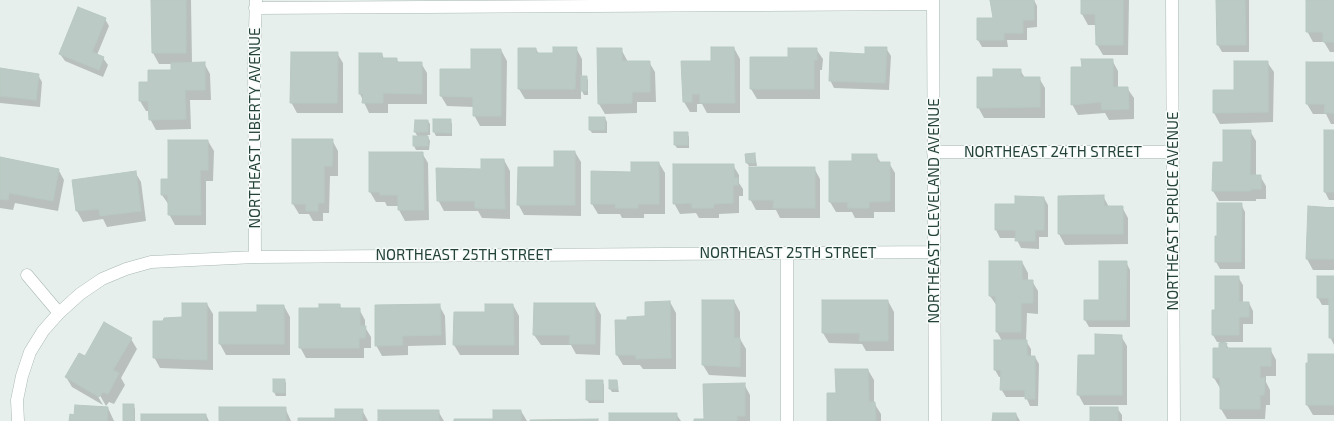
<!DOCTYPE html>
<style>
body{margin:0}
canvas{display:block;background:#e6efeb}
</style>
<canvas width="1334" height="421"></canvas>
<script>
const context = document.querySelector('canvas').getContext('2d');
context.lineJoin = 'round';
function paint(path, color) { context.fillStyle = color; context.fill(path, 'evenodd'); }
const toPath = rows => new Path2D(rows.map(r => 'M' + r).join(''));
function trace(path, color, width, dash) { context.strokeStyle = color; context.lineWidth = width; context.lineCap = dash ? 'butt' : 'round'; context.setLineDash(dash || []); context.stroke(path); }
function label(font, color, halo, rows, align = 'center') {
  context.font = font + ' "Exo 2",sans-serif'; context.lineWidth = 3; context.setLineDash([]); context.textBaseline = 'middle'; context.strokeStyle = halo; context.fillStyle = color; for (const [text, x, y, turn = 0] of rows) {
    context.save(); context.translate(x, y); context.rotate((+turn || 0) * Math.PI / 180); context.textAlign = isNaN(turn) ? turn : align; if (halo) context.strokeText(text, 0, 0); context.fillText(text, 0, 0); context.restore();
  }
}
const shadow = toPath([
 [152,0,191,0,192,63,204,63,210,74,211,100,190,100,191,129,156,130,150,119,150,111,146,111,140,101,140,83,149,83,172,71,172,64,159,64,153,53],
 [991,0,1034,0,1037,6,1037,27,1027,28,1027,40,1007,40,1008,47,982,47,978,40,994,19],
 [1082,0,1129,0,1128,55,1103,55,1097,45,1096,25,1088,25,1082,14],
 [1217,0,1249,0,1249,52,1222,52,1218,45],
 [1307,0,1334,0,1334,52,1330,52,1324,42,1313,42,1307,31],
 [105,19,109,26,97,55,103,58,108,65,103,77,65,61,60,54],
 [576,48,582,59,582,77,586,77,588,80,588,95,584,95,581,89,581,99,525,99,519,89,536,49,539,54,554,54],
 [734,48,740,59,740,113,707,113,702,104,697,104,697,112,690,112,684,102,712,62],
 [886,48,891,56,889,90,834,88,830,80,866,55],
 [621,49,628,62,649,62,655,72,656,102,637,102,637,113,605,114,599,104],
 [816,49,823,59,822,70,820,70,820,99,757,99,751,89,789,58],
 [501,50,507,61,506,126,480,126,474,115,474,107,447,106,441,96,441,70,472,70],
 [337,53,343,63,343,113,297,113,291,102],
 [382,54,384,59,396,59,399,63,421,63,427,73,427,104,388,104,388,113,369,113,360,94],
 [1112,60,1118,71,1118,88,1127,88,1134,98,1134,119,1109,120,1105,113,1078,115,1072,104,1083,68],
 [1267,62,1274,72,1273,122,1220,124,1214,113,1214,91,1235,91],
 [1334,63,1334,124,1331,124,1326,114,1313,114,1307,104],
 [0,69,38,75,42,82,40,107,0,103],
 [1020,70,1025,78,1039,78,1045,88,1045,118,984,118,978,107,994,78],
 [605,118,607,122,607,133,592,133,590,130],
 [434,120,450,120,452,124,452,136,436,136,434,132],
 [428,121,430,124,430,135,427,135,430,141,429,150,416,150,414,146,414,137,418,137,415,132],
 [1250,131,1256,141,1256,176,1260,176,1266,186,1266,199,1256,199,1256,201,1219,201,1213,191,1224,163],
 [1325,131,1334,131,1334,200,1329,200,1325,192],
 [687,133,689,137,689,148,677,148,675,145],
 [332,140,338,151,338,176,330,176,329,213,323,213,323,221,313,221,309,214,299,214,293,204],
 [208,141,214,151,213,181,206,181,206,225,175,225,169,214,169,205,162,195,169,180],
 [575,152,581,162,581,216,524,215,518,204,555,168],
 [422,153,428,163,429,220,405,221,399,210,399,206,387,206,385,202,376,202,370,192],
 [755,154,757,166,749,166,747,163],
 [876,155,881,163,889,163,895,173,895,212,874,212,874,218,855,218,852,212,836,212,830,202,853,162],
 [0,158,58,169,64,180,58,211,15,203,13,210,0,208],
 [504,160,510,171,510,219,482,218,478,211,444,211,438,200],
 [659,163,665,173,665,214,644,214,644,218,622,218,620,214,598,214,592,204,632,173],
 [733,165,739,175,739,183,743,189,743,196,739,196,739,213,719,214,719,218,699,218,696,213,680,214,674,203],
 [814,168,820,179,820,218,780,218,776,210,756,210,750,199],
 [135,172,141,182,146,221,107,227,103,219,83,222,77,211,73,180],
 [1103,196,1109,207,1122,207,1128,218,1128,244,1065,245,1059,234,1059,197],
 [1044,198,1048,205,1048,237,1039,237,1039,249,1021,248,1016,238,1000,238,996,230,996,205,1016,205],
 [1241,204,1245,212,1245,269,1220,269,1216,262,1218,237],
 [1309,207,1334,207,1334,270,1313,270,1307,259],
 [1022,262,1028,273,1028,281,1032,281,1038,291,1038,314,1027,313,1026,341,1031,349,1031,357,1035,357,1039,364,1038,406,1030,406,1026,397,1006,397,1001,389,1002,377,999,377,995,370,1002,341,997,332,997,306,990,296],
 [1126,262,1130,270,1130,327,1089,327,1085,320],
 [1238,277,1243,285,1243,303,1249,303,1253,311,1253,324,1243,324,1243,342,1225,342,1229,349,1270,349,1276,360,1276,376,1266,376,1266,382,1270,390,1270,405,1266,405,1265,419,1227,419,1221,409,1220,388,1214,378,1220,349,1220,342,1217,342,1213,335,1216,311],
 [1318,277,1334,277,1334,345,1330,337,1330,305,1322,305,1318,298],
 [734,301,740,312,740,339,746,349,746,377,709,375,703,365],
 [888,301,894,312,894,351,866,351,862,344,829,343,823,333],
 [670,302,676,313,676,369,643,369,640,365,623,365,617,355,628,321,646,317],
 [207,304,213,314,213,370,160,368,154,357,164,322,183,318],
 [595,304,601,315,600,355,576,354,571,345,541,345,534,335],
 [339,305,342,309,359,309,365,320,365,327,371,337,371,348,364,348,364,358,306,358,300,347,320,309],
 [439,305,445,316,446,345,408,346,408,355,382,356,376,345],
 [513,305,519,316,519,355,460,355,454,345,486,313],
 [284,306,290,317,290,355,226,355,220,344,220,313,258,313],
 [1121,336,1127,346,1127,405,1084,405,1078,394,1096,356],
 [131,339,137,349,121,378,125,385,114,404,109,402,106,406,98,392,96,393,103,405,72,387,66,377,85,358],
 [1334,354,1334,415,1313,415,1307,405,1309,364],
 [868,370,874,380,874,403,881,414,881,421,828,421,837,394],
 [274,380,284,380,286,383,286,396,276,396,274,392],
 [602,381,604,385,604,403,589,403,587,400],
 [616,381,619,392,612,392,610,389],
 [744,384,750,395,750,421,695,421,705,420],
 [133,405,135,409,135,421,124,421],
 [108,408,114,421,71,421,75,416],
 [285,408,291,421,220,421],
 [1117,408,1122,415,1122,421,1091,421],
 [362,410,368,421,299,421,336,419],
 [438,411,444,421,379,421],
 [521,411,527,421,455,421,494,420],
 [676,414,681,421,610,421],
 [1016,414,1020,421,993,421],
 [206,415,209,421,142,421]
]);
const building = toPath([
 [151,0,186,0,186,53,152,53,151,0],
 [990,0,1034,0,1034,20,1023,20,1023,33,1004,33,1004,40,977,40,977,18,993,18,990,0],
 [1081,0,1123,0,1123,45,1096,45,1095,14,1081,14,1081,0],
 [1216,0,1245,0,1246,45,1217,45,1216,0],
 [1306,0,1334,0,1334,42,1323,42,1323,32,1306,32,1306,0],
 [78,7,106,18,92,52,104,57,99,70,59,54,78,7],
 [553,47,577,47,575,89,518,89,518,48,536,48,536,53,553,53,553,47],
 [711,47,734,47,735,103,700,103,700,94,692,94,692,102,683,102,681,61,711,61,711,47],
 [865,47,887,47,885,83,829,81,830,52,865,54,865,47],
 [597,48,622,48,622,61,650,61,650,92,632,92,632,103,598,104,597,48],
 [788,48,817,48,817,60,814,60,814,89,750,89,750,57,788,57,788,48],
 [471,49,501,49,501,116,473,116,473,97,440,96,440,69,471,69,471,49],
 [291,52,338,52,337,103,290,103,291,52],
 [359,53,382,53,382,58,397,58,397,62,422,62,422,94,383,93,383,103,362,103,363,94,359,94,359,53],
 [1081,59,1113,59,1113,87,1128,87,1129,109,1102,110,1101,102,1071,105,1071,67,1082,67,1081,59],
 [1234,61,1268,61,1268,112,1213,113,1213,90,1234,90,1234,61],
 [205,62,205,90,185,90,186,119,149,120,148,101,139,101,139,82,148,82,148,70,171,70,171,63,205,62],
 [1306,62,1334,62,1334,113,1324,113,1325,104,1306,104,1306,62],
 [0,68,39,74,36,100,0,96,0,68],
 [993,69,1021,69,1021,77,1040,77,1040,107,977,108,977,77,993,77,993,69],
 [581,76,587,76,587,91,581,91,581,76],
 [589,117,605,117,605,130,589,130,589,117],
 [433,119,451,119,451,133,433,132,433,119],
 [415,120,428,120,428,132,414,132,415,120],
 [1223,130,1251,130,1250,175,1261,175,1261,189,1250,189,1251,191,1212,191,1213,162,1223,162,1223,130],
 [1324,130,1334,130,1334,192,1324,192,1324,130],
 [674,132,688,132,688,145,674,145,674,132],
 [413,136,428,136,428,146,413,146,413,136],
 [292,139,333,139,332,166,324,166,324,203,318,203,318,211,306,211,306,204,292,204,292,139],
 [168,140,208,140,208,170,200,170,201,215,168,215,168,195,161,195,161,179,168,179,168,140],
 [554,151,575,151,575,205,517,205,518,167,554,167,554,151],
 [369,152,423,152,424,210,398,210,398,195,380,195,380,192,369,192,369,152],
 [755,153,755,163,746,163,745,154,755,153],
 [852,154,877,154,877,162,890,162,890,201,869,202,869,208,848,208,848,202,829,202,829,161,852,161,852,154],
 [0,157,59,169,53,201,9,193,8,200,0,199,0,157],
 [481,159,504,159,505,209,475,208,475,201,437,201,436,168,481,169,481,159],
 [631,162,659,162,659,204,638,204,638,208,615,208,616,204,591,204,591,171,631,172,631,162],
 [673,164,734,164,734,178,738,178,738,185,733,185,733,203,714,204,713,208,692,208,692,203,673,204,673,164],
 [749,167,815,167,815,208,773,208,774,200,749,200,749,167],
 [136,171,141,211,100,216,99,209,76,211,72,180,136,171],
 [1104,195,1104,206,1123,206,1123,234,1058,234,1058,196,1104,195],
 [1015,196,1044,197,1044,230,1035,230,1035,241,1015,241,1016,230,995,230,995,204,1015,204,1015,196],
 [1217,203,1242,203,1241,262,1215,262,1215,236,1217,236,1217,203],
 [1308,206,1334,208,1334,259,1306,259,1308,206],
 [989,261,1022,261,1022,280,1033,280,1033,303,1021,303,1021,332,996,332,996,296,989,296,989,261],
 [1099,261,1127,261,1126,320,1084,320,1084,300,1099,300,1099,261],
 [1215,276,1239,276,1239,302,1249,302,1249,317,1239,317,1239,335,1212,335,1212,310,1215,310,1215,276],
 [1317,276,1334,276,1334,338,1329,338,1329,298,1317,298,1317,276],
 [702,300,734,300,734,338,740,338,740,367,702,365,702,300],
 [822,300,888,300,888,341,859,341,860,333,822,333,822,300],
 [670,301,671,358,636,359,636,355,616,355,615,320,627,320,627,317,645,316,645,302,670,301],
 [182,303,207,303,207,360,153,358,153,321,163,321,164,318,182,317,182,303],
 [534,303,595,303,595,344,569,344,570,335,533,335,534,303],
 [319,304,340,304,340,308,360,308,360,326,366,326,365,338,359,338,359,348,299,348,299,308,319,308,319,304],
 [440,304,441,335,402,336,403,345,375,346,375,305,440,304],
 [485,304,513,304,514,345,453,345,454,312,485,312,485,304],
 [257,305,284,305,284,344,219,344,219,312,257,312,257,305],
 [104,322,132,338,113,370,119,373,108,394,103,392,99,397,65,377,79,353,85,356,104,322],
 [1095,334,1122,335,1122,395,1077,395,1078,355,1095,355,1095,334],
 [994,340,1027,340,1027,356,1035,356,1035,399,1025,399,1025,390,1000,390,1001,370,994,370,994,340],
 [1219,343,1227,343,1226,348,1271,348,1271,366,1260,366,1260,378,1265,378,1264,395,1260,395,1260,409,1220,409,1220,378,1213,378,1213,348,1219,348,1219,343],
 [1308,354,1334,354,1334,405,1306,405,1306,363,1308,363,1308,354],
 [835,369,868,369,869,402,875,402,876,421,827,421,827,393,836,393,835,369],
 [273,379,285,379,285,393,273,392,273,379],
 [586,380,603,380,603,400,586,400,586,380],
 [609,380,617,380,618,389,609,389,609,380],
 [745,383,745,416,737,416,737,421,694,421,694,419,704,419,703,384,745,383],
 [123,404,134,404,134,421,123,421,123,404],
 [75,405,108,407,107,421,69,421,70,414,74,415,75,405],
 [219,407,286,407,286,421,219,421,219,407],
 [1090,407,1118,407,1118,421,1090,421,1090,407],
 [335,409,363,409,362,421,298,421,298,418,335,418,335,409],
 [378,410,439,410,439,421,378,421,378,410],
 [493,410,521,410,521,421,454,421,454,419,493,419,493,410],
 [609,413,677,413,677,421,609,421,609,413],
 [993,413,1016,413,1016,421,992,421,993,413],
 [141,414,206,414,206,421,141,421,141,414],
 [598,419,598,421,530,421,530,420,598,419]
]);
const minor = toPath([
 [933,0,935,421],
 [1172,0,1174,421],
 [255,8,933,4],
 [933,152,1173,152],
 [787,253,787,421],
 [255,257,254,59,256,0],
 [27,275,59,313],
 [18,421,17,400,22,376,30,352,43,331,59,313,80,294,102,279,126,269,151,262,255,257,934,252]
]);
const streetNames = [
 ["NORTHEAST LIBERTY AVENUE",255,128,-90],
 ["NORTHEAST 24TH STREET",1053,152],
 ["NORTHEAST CLEVELAND AVENUE",934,211,-90],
 ["NORTHEAST SPRUCE AVENUE",1173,211,-90],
 ["NORTHEAST 25TH STREET",788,253],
 ["NORTHEAST 25TH STREET",464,255]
];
paint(shadow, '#0003');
paint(building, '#bbcac4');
trace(building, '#b8c9c2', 1);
trace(minor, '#a8b8b2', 13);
trace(minor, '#fff', 12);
label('15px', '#24423a', '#f7fbf9', streetNames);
</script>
